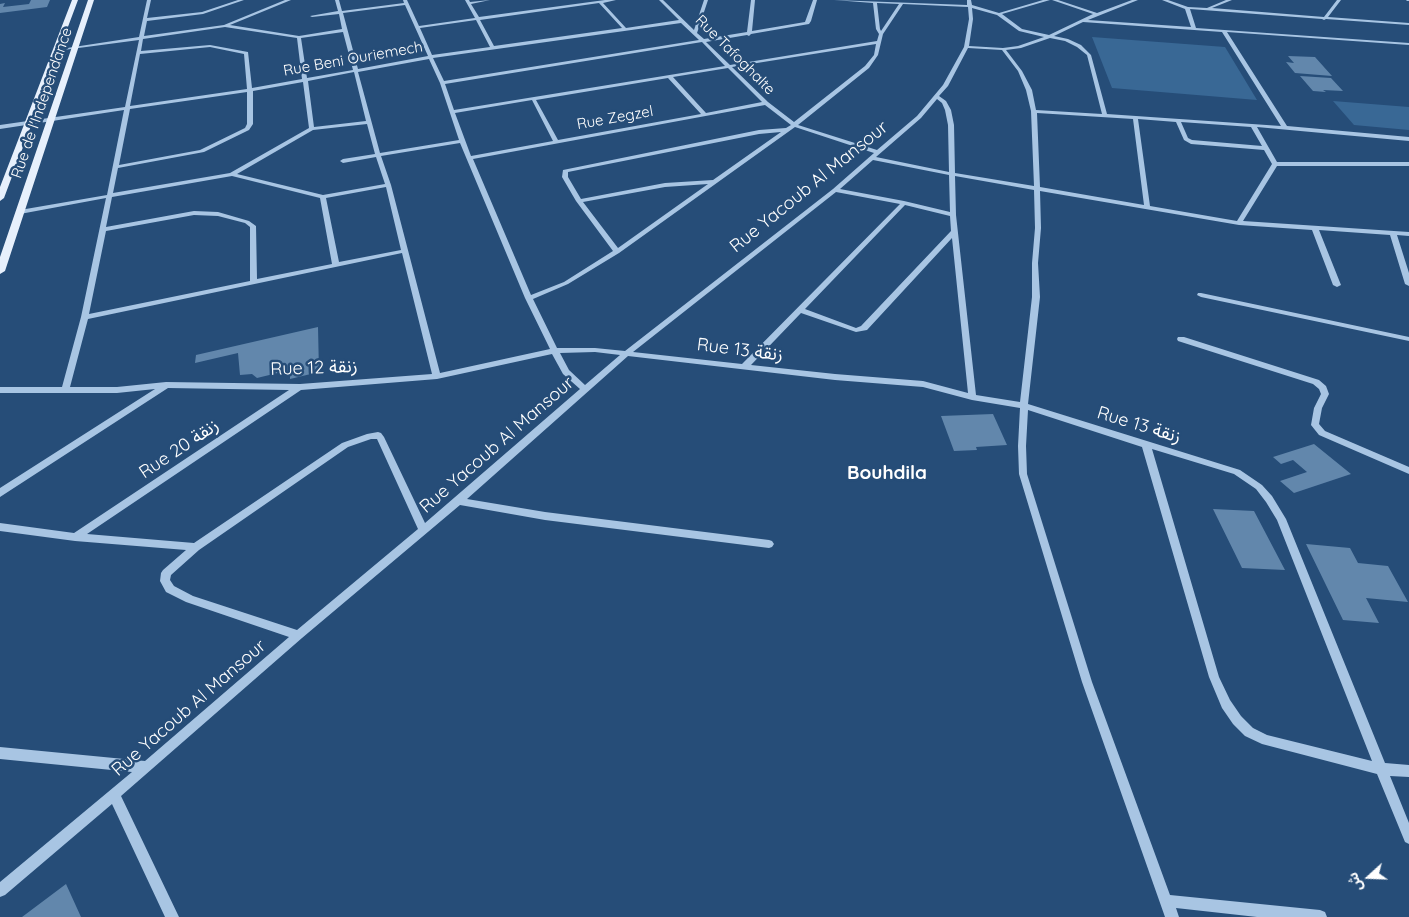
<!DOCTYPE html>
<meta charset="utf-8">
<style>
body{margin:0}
#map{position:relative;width:1409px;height:917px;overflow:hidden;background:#264d78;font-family:Quicksand,"Noto Sans Arabic",sans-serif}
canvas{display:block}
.north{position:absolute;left:1344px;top:852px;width:50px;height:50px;-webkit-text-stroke:4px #264d78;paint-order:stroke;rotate:250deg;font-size:14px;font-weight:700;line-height:20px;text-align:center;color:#fff}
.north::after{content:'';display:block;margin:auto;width:18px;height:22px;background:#fff;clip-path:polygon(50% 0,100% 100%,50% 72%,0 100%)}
</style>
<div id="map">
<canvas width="1409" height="917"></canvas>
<div class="north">ش</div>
</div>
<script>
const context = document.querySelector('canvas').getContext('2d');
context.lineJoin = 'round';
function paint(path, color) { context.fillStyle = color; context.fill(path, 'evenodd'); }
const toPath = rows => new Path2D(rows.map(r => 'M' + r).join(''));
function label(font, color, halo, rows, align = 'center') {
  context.font = font + ' Quicksand,"Noto Sans Arabic",sans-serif'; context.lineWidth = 5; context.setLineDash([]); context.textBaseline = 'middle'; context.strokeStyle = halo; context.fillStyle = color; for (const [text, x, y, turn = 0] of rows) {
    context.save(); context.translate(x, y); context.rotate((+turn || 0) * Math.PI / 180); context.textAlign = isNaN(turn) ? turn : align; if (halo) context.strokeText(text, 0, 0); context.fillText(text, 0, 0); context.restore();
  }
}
const green = toPath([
 [1092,37,1225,47,1257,100,1112,88],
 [1333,101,1409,107,1409,130,1354,125]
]);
const building = toPath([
 [31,0,50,0,47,7,0,13,0,4,5,3,3,7,29,4],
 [1288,56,1315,57,1332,76,1295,73,1286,62,1294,63],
 [1300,76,1331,78,1343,91,1323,90,1326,92,1313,91],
 [318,327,319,372,290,379,290,370,257,378,252,374,240,375,238,353,195,363,196,355],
 [993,414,1007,445,976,447,977,450,954,451,941,416],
 [1314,444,1351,474,1294,493,1280,481,1307,472,1293,460,1281,464,1273,457],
 [1213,509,1254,511,1285,570,1242,568],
 [1306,544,1350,548,1358,563,1388,566,1408,602,1366,598,1379,623,1343,620],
 [66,884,81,917,22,917]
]);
const minor = toPath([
 [147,0,151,0,147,18,202,12,238,0,244,0,203,14,147,21,144,36,224,25,285,0,291,0,230,25,299,36,342,29,339,14,312,17,310,16,338,11,335,0,339,0,342,11,404,3,403,0,407,0,419,26,475,18,465,0,469,0,470,2,490,0,471,4,479,17,605,0,616,0,603,3,626,28,679,20,659,0,663,0,694,30,704,0,708,0,697,33,704,39,747,32,751,0,755,0,752,31,805,22,813,0,817,0,811,21,809,24,751,34,749,36,747,35,706,42,730,65,877,41,879,34,876,29,873,3,834,0,967,5,967,0,971,0,972,5,999,13,1043,0,1050,0,1002,14,1022,29,1049,35,1093,14,1052,0,1058,0,1097,13,1132,0,1138,0,1088,20,1191,27,1185,9,1162,0,1168,0,1188,7,1207,8,1226,0,1232,0,1212,8,1324,17,1337,0,1341,0,1328,17,1409,23,1409,25,1326,19,1324,20,1322,19,1190,9,1196,28,1409,43,1409,45,1227,32,1287,126,1409,137,1409,141,1257,127,1277,162,1409,162,1409,166,1277,166,1243,221,1409,232,1409,236,1397,235,1409,273,1409,286,1405,284,1390,235,1319,230,1341,285,1337,287,1333,285,1312,230,1239,225,1040,191,1041,228,1038,263,1040,297,1028,404,1240,470,1262,485,1272,496,1286,519,1385,763,1409,765,1409,777,1390,776,1409,823,1409,844,1405,842,1377,774,1262,744,1245,736,1233,724,1222,708,1209,677,1142,447,1028,410,1026,446,1027,474,1092,682,1170,895,1320,910,1325,912,1327,917,1257,917,1176,908,1179,917,1165,917,1082,682,1019,474,1018,446,1020,408,972,400,923,387,835,380,628,356,467,499,545,512,769,540,772,541,774,544,772,547,769,548,545,520,460,505,302,638,121,796,179,917,165,917,112,804,5,895,0,897,0,882,132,772,0,759,0,747,145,761,289,637,186,602,166,592,160,581,161,573,163,570,186,550,75,541,0,531,0,523,74,533,289,390,168,388,0,497,0,488,155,389,117,393,0,393,0,387,62,387,81,317,106,198,20,214,17,212,20,210,107,195,124,110,0,129,0,125,125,107,139,40,56,51,54,50,139,37,147,0],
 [599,3,622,28,494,46,480,20,599,3],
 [877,3,899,4,881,31,880,29,877,3],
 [903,4,968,7,969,19,964,47,943,85,917,116,877,150,798,125,869,68,878,55,883,34,903,4],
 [405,5,428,56,358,69,343,13,405,5],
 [972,8,997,15,1019,31,1044,37,1018,46,1003,48,969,46,973,19,972,8],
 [476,20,490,47,432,55,420,28,476,20],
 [1083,22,1222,32,1281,126,1107,114,1091,55,1081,45,1068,39,1054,36,1083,22],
 [681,23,699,40,444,81,433,58,681,23],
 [225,27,297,38,302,79,252,88,248,52,210,45,141,51,143,39,225,27],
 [343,32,353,70,307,78,301,38,343,32],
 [1050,38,1065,41,1077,47,1087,55,1102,114,1036,110,1032,90,1022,71,1006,50,1021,48,1050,38],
 [702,42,725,66,454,110,445,84,702,42],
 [876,44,874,55,865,66,794,122,768,102,732,67,876,44],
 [210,47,244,54,247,89,130,106,140,54,210,47],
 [968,48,1002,50,1018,71,1026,90,1031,111,1034,186,955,173,954,125,951,110,946,101,939,96,948,86,968,48],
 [429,59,440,83,459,140,380,153,358,72,429,59],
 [728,68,762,102,706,113,673,77,728,68],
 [354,72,366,121,314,127,308,81,354,72],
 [668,78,701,114,558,140,536,100,668,78],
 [303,82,309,128,230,173,113,193,118,168,204,152,249,130,253,124,253,91,303,82],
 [247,92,247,124,245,128,200,150,119,165,130,109,247,92],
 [937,99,942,103,945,110,948,125,949,172,876,157,921,118,937,99],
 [532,100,553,141,471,156,455,113,532,100],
 [765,105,791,125,786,128,759,130,563,170,562,177,576,201,613,251,564,282,531,295,473,159,765,105],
 [1037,113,1133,119,1144,205,1040,187,1037,113],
 [1138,119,1176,122,1184,140,1191,144,1264,150,1272,164,1237,221,1150,206,1138,119],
 [1181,122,1251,127,1262,146,1192,140,1188,138,1181,122],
 [367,124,375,154,343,159,340,161,343,163,376,157,385,184,323,195,237,174,313,130,367,124],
 [795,127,874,153,833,189,625,351,595,348,557,348,533,299,568,284,619,253,795,127],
 [781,132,713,180,665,183,581,199,568,177,568,172,759,134,781,132],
 [460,143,525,298,550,349,440,373,391,185,381,156,460,143],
 [873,160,949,175,950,212,904,201,840,189,873,160],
 [232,176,320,198,332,264,257,279,256,226,249,221,218,212,194,211,106,227,112,197,232,176],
 [955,176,1034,190,1035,228,1032,263,1032,297,1020,402,976,395,956,215,955,176],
 [708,184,618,248,583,202,665,187,708,184],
 [386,187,401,250,339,262,326,198,386,187],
 [836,192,900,204,742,364,633,352,836,192],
 [905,205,950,216,951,231,861,326,856,328,805,309,905,205],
 [194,215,218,216,245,223,250,227,250,281,89,314,106,231,194,215],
 [952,238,968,393,923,381,835,374,751,365,801,313,856,332,867,330,952,238],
 [402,253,432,374,300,384,166,382,117,387,70,387,88,319,402,253],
 [595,352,620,355,585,385,569,370,560,353,595,352],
 [552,354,563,374,580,389,425,523,384,437,381,433,378,432,367,434,342,443,194,543,87,534,301,390,437,379,552,354],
 [371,439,377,439,418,529,297,630,193,596,174,586,170,580,171,575,199,550,348,447,371,439],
 [1152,449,1234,474,1256,489,1266,502,1277,520,1372,761,1267,735,1253,728,1241,716,1230,700,1219,677,1152,449],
 [1406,0,1409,0,1409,1,1407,1,1406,0],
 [1198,293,1201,293,1409,337,1409,341,1201,297,1197,295,1198,293],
 [1178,337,1184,337,1319,380,1326,386,1329,394,1322,408,1319,424,1325,431,1409,467,1409,474,1319,435,1311,425,1314,408,1321,394,1319,389,1313,384,1178,341,1177,339,1178,337]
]);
const major = toPath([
 [72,0,78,0,4,198,0,201,0,187,72,0],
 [88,0,94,0,5,271,0,274,0,257,88,0]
]);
const farStreetnames = [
 ["Rue Tafoghalte",735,55,45],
 ["Rue Beni Ouriemech",353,59,-10],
 ["Rue de l'Independance",42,103,-71],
 ["Rue Zegzel",615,118,-10]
];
const streetNames = [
 ["Rue Yacoub Al Mansour",809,187,-39],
 ["Rue 13 زنقة",740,350,7],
 ["Rue 12 زنقة",314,368,-2],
 ["Rue 13 زنقة",1139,425,17],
 ["Rue Yacoub Al Mansour",497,445,-41],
 ["Rue 20 زنقة",179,449,-34],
 ["Rue Yacoub Al Mansour",189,708,-41]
];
const neighbourhoodNames = [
 ["Bouhdila",887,473]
];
paint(green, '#396895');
paint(building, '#6287ac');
paint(minor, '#a8c5e3');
paint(major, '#e7f0fc');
label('15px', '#fff', '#264d78', farStreetnames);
label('18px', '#fff', '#264d78', streetNames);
label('bold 19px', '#fff', '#264d78', neighbourhoodNames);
</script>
